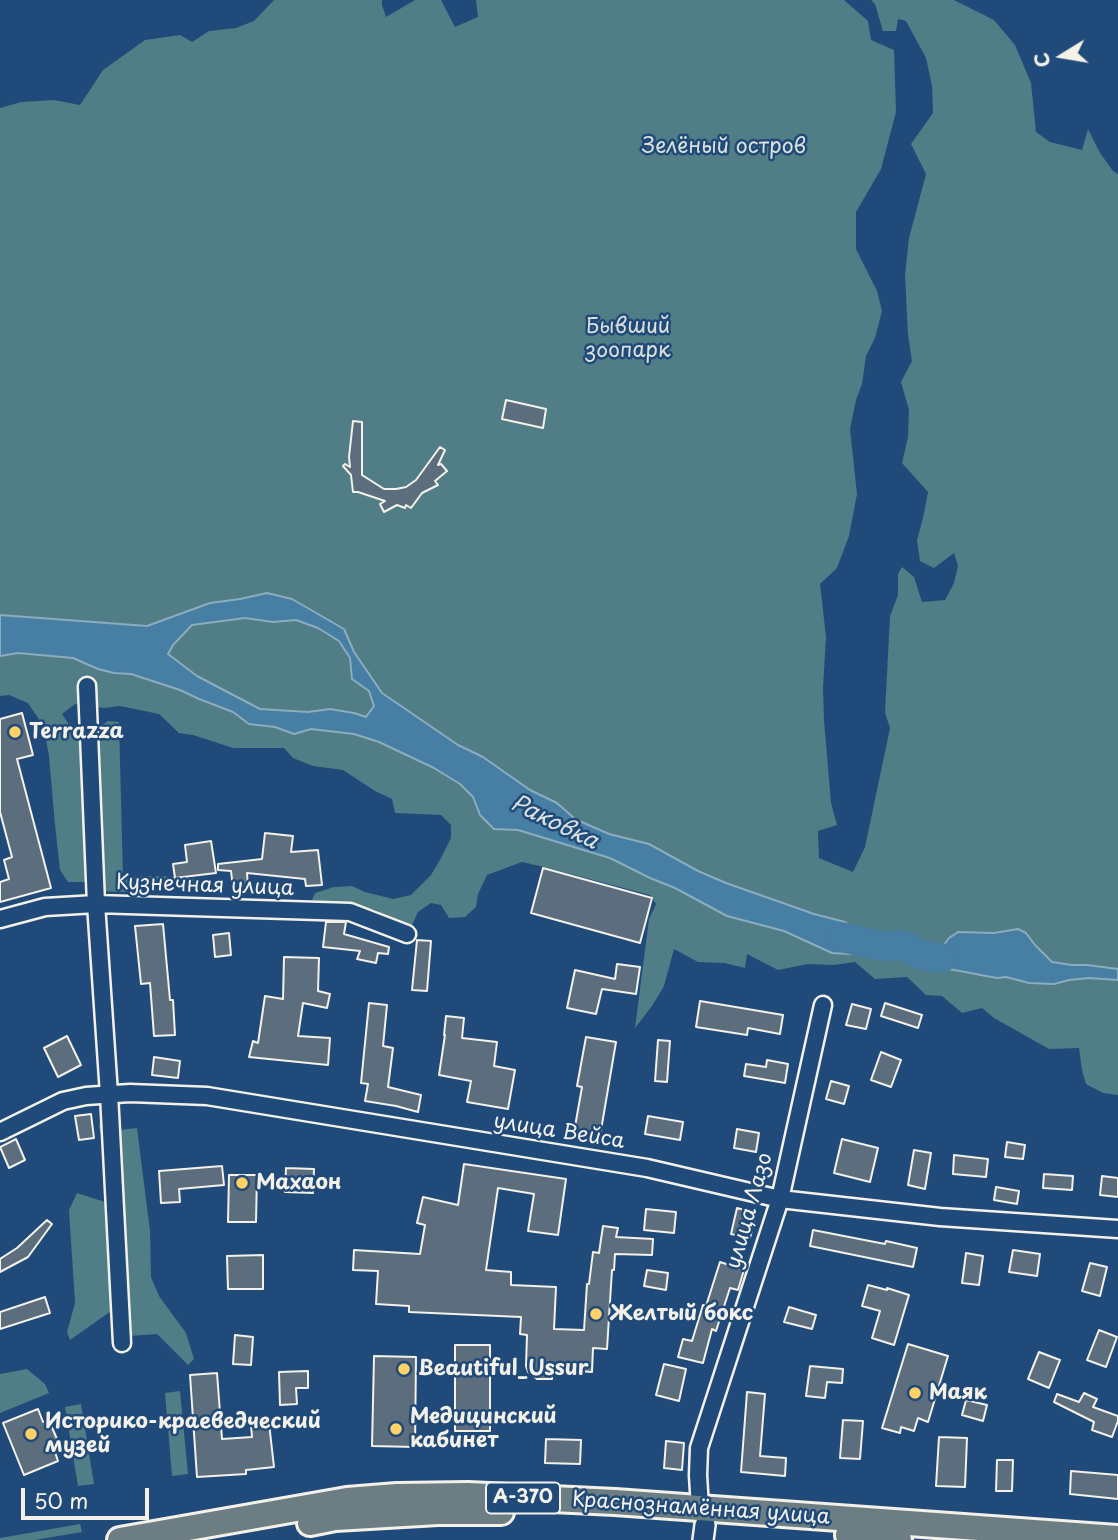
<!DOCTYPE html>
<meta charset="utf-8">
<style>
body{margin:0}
#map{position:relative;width:1118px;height:1540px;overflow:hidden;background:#1f4a7a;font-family:"Playpen Sans",sans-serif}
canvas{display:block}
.north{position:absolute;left:1027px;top:21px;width:70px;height:70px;-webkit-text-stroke:5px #1f4a7a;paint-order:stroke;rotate:259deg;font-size:19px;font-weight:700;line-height:28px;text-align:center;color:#f4f1e8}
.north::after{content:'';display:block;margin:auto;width:24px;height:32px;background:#f4f1e8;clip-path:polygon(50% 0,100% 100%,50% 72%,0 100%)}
.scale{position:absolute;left:21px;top:1488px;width:128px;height:32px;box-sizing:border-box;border:4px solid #f4f1e8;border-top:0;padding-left:9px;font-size:21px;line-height:24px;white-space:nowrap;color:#f4f1e8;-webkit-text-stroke:5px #1f4a7a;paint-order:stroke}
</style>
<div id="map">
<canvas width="1118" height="1540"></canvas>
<div class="north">С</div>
<div class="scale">50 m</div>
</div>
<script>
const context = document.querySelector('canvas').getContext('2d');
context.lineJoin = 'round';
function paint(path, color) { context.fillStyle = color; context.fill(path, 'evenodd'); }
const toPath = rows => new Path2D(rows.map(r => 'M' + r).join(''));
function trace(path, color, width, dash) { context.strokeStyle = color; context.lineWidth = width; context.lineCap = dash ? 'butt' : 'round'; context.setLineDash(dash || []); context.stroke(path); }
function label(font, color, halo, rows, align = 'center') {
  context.font = font + ' "Playpen Sans",sans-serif'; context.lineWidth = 5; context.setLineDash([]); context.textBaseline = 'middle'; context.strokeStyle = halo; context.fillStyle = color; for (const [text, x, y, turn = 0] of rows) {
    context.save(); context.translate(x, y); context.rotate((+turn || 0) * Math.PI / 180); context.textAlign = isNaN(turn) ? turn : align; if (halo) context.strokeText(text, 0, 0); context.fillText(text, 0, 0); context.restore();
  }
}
const green = toPath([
 [274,0,382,0,382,5,386,17,415,0,441,0,455,27,478,17,476,0,844,0,868,21,871,40,894,50,896,112,881,169,856,212,856,249,877,291,882,311,875,338,866,356,862,384,856,400,850,429,857,494,849,536,837,568,820,584,826,637,823,689,824,720,831,803,837,825,818,831,819,858,853,872,865,847,890,728,885,713,890,616,898,595,898,574,902,567,914,577,922,602,945,600,954,583,958,566,954,553,934,568,920,561,917,540,923,518,928,492,902,463,908,437,909,410,901,382,912,361,908,335,905,275,909,238,926,174,911,144,933,113,932,86,926,58,906,21,898,19,896,31,883,31,875,4,871,0,954,0,994,20,1015,45,1031,83,1036,132,1050,142,1082,150,1088,129,1100,153,1113,171,1118,174,1118,1095,1103,1093,1086,1084,1082,1070,1079,1048,1049,1049,994,1018,982,1008,962,1013,942,996,926,995,907,977,875,979,855,962,833,965,808,964,778,970,747,954,745,968,724,963,698,962,674,949,664,986,652,1006,635,1028,649,919,656,904,650,895,544,867,522,862,487,875,478,894,476,907,465,917,449,918,441,905,431,903,418,912,412,925,392,921,376,910,347,904,312,900,315,893,334,887,352,886,365,892,393,899,411,895,431,875,441,858,451,838,451,825,441,815,395,813,392,799,375,791,343,770,313,766,293,758,284,748,233,748,193,735,179,733,159,714,120,706,104,708,75,704,62,714,72,729,86,737,108,721,119,722,123,877,155,876,193,878,203,886,185,889,151,888,124,892,89,891,89,882,68,882,60,870,55,825,49,756,45,735,38,718,28,703,9,695,0,696,0,108,21,102,54,100,80,105,103,70,145,40,180,35,192,42,209,31,236,28,254,21],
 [105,1117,119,1130,137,1128,150,1231,151,1277,159,1296,186,1333,194,1359,188,1365,157,1334,129,1336,114,1309,70,1340,67,1332,75,1303,69,1210,77,1193,105,1202,121,1188,107,1141,102,1137,99,1127,101,1118],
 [27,1369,45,1384,49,1393,0,1413,0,1374],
 [180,1391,188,1474,172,1476,165,1393],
 [81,1404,94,1484,78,1486,65,1407],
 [80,1524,82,1532,35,1540,0,1540,0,1538]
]);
const water = toPath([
 [267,593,292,599,344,629,354,652,382,693,458,745,483,757,530,790,557,803,575,819,609,834,649,844,698,871,726,883,814,914,845,922,862,936,880,946,876,951,850,954,832,953,784,931,727,916,675,888,650,878,610,858,518,830,494,829,480,815,473,797,460,784,434,768,379,742,354,734,311,729,294,734,275,727,249,724,233,712,199,699,180,690,131,674,114,673,98,669,73,658,18,653,0,656,0,615,147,626,210,603,240,599,267,593],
 [245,618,273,622,296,620,318,628,339,641,350,658,352,679,369,691,374,706,366,717,354,713,330,709,308,712,260,709,197,676,168,654,173,645,192,625,245,618],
 [1018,929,1026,933,1035,945,1052,962,1072,965,1087,965,1118,969,1118,980,1089,978,1069,980,1054,984,1029,983,1006,977,997,978,933,966,907,959,898,950,910,941,925,951,936,953,942,947,949,938,958,932,994,933,1018,929]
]);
const river = toPath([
 [841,937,880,946,903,945,921,955,941,958]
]);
const building = toPath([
 [506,400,546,409,543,428,502,419,506,400],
 [353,421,362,422,362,475,384,489,396,489,406,487,416,480,440,447,445,450,438,465,441,464,447,471,435,481,438,485,422,493,411,508,406,505,405,508,397,505,384,512,380,504,385,501,358,492,353,492,351,475,343,466,345,464,350,467,349,457,353,421],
 [22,713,33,755,17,759,51,888,0,902,0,882,9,879,4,860,12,857,0,812,0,719,22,713],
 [265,833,293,836,291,852,318,850,322,885,306,886,305,879,247,873,248,886,233,888,231,871,218,870,218,864,262,859,265,833],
 [211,841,216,873,175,878,173,864,187,862,185,845,211,841],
 [543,868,652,898,640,943,531,913,543,868],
 [326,922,346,922,344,934,389,947,388,954,378,953,376,963,357,959,360,951,323,947,326,922],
 [163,924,170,1000,173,1000,175,1035,154,1036,150,983,141,984,135,926,163,924],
 [229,933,231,955,215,957,213,935,229,933],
 [417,940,431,941,427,991,412,990,417,940],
 [284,957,319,958,318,991,330,994,327,1008,303,1003,298,1036,330,1038,328,1065,249,1057,253,1041,258,1043,265,996,283,999,284,957],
 [617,964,640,967,636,994,602,989,596,1014,567,1008,575,970,615,979,617,964],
 [700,1001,783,1015,780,1034,748,1028,747,1035,696,1027,700,1001],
 [369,1003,387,1005,383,1046,393,1048,388,1087,421,1095,418,1112,396,1106,365,1101,368,1084,361,1083,369,1003],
 [885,1003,922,1015,918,1028,881,1016,885,1003],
 [852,1004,871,1009,866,1029,846,1025,852,1004],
 [446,1016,464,1018,462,1038,497,1042,494,1066,515,1070,508,1109,467,1102,471,1081,439,1075,445,1035,444,1035,446,1016],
 [67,1036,81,1065,58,1077,44,1048,67,1036],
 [586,1037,616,1042,599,1142,573,1138,582,1087,577,1086,586,1037],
 [658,1040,670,1041,667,1082,655,1081,658,1040],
 [881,1052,901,1060,891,1087,871,1080,881,1052],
 [154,1057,180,1061,178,1078,152,1075,154,1057],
 [767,1060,788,1064,785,1083,744,1076,746,1064,766,1067,767,1060],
 [831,1081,849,1086,844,1104,826,1099,831,1081],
 [91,1114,94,1138,79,1140,75,1116,91,1114],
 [648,1116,683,1122,680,1140,645,1134,648,1116],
 [737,1129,759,1133,756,1152,734,1148,737,1129],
 [16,1139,25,1160,9,1168,0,1147,16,1139],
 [842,1139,878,1148,870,1182,834,1173,842,1139],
 [1007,1142,1025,1145,1023,1159,1005,1157,1007,1142],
 [914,1150,931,1153,925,1189,908,1185,914,1150],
 [954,1155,988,1159,986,1177,953,1174,954,1155],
 [464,1164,566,1179,558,1235,528,1231,534,1194,498,1188,486,1270,511,1272,511,1285,556,1287,554,1329,584,1330,587,1284,589,1284,593,1252,599,1253,603,1226,618,1228,616,1237,653,1239,652,1255,615,1254,614,1270,612,1270,607,1349,593,1348,592,1372,552,1369,552,1379,537,1379,528,1372,526,1366,527,1335,520,1334,521,1317,409,1312,409,1306,376,1304,378,1271,353,1270,354,1250,420,1254,425,1225,417,1223,423,1197,458,1205,464,1164],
 [222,1166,224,1185,179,1189,180,1202,161,1203,159,1171,222,1166],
 [286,1168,314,1169,313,1193,285,1192,286,1168],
 [1044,1174,1073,1176,1072,1190,1043,1188,1044,1174],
 [229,1175,257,1175,256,1222,228,1222,229,1175],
 [1102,1176,1118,1178,1118,1197,1100,1195,1102,1176],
 [996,1187,1019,1191,1017,1204,994,1200,996,1187],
 [737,1208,756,1213,750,1238,731,1234,737,1208],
 [646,1209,676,1212,674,1233,644,1230,646,1209],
 [47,1220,52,1224,28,1257,0,1272,0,1259,17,1248,47,1220],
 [813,1230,885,1244,886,1241,917,1248,913,1267,810,1246,813,1230],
 [1013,1250,1040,1254,1037,1276,1009,1272,1013,1250],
 [966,1253,983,1256,979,1285,962,1283,966,1253],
 [263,1255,263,1289,228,1289,227,1256,263,1255],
 [720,1262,744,1270,738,1290,730,1288,716,1331,712,1329,703,1363,678,1357,683,1339,692,1341,703,1305,706,1306,720,1262],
 [1090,1263,1107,1267,1100,1296,1082,1291,1090,1263],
 [647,1270,668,1273,666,1290,644,1286,647,1270],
 [868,1285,887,1290,887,1288,909,1295,894,1345,872,1338,880,1311,862,1306,868,1285],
 [45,1297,50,1313,0,1329,0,1312,45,1297],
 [789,1307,816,1315,812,1329,784,1322,789,1307],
 [1099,1330,1117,1337,1106,1367,1087,1360,1099,1330],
 [235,1335,253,1337,251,1365,233,1364,235,1335],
 [908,1344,948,1356,928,1422,918,1418,914,1431,901,1427,900,1433,882,1428,908,1344],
 [455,1345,490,1345,490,1431,455,1431,455,1345],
 [1039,1352,1060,1360,1049,1388,1028,1379,1039,1352],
 [374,1356,416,1357,415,1447,372,1446,374,1356],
 [664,1364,686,1369,679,1401,656,1395,664,1364],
 [810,1366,843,1369,842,1383,827,1382,825,1398,806,1396,810,1366],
 [308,1371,308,1388,296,1388,297,1404,280,1405,279,1372,308,1371],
 [217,1373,222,1439,252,1437,251,1425,269,1423,274,1467,246,1470,246,1474,197,1477,190,1375,217,1373],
 [747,1392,765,1394,760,1456,786,1458,785,1476,741,1472,747,1392],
 [1084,1393,1097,1399,1093,1407,1118,1416,1118,1421,1112,1437,1092,1430,1094,1422,1054,1402,1057,1394,1079,1402,1084,1393],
 [966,1400,987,1405,983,1421,962,1415,966,1400],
 [38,1409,43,1422,49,1420,59,1444,53,1446,58,1461,24,1475,3,1423,38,1409],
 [843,1420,863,1421,860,1459,840,1458,843,1420],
 [939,1437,967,1438,965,1487,936,1486,939,1437],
 [546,1439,581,1440,580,1464,545,1463,546,1439],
 [666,1441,684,1443,682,1470,664,1468,666,1441],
 [997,1460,1013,1460,1012,1491,996,1491,997,1460],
 [1071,1471,1118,1475,1118,1499,1070,1494,1071,1471]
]);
const minor = toPath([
 [87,686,96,904,109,1094,122,1343],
 [0,919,45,907,96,904,350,912,407,934],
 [0,1132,63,1101,86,1096,130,1093,207,1096,647,1168,780,1199,940,1217,1118,1229],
 [700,1508,698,1475,699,1448,780,1199,823,1005]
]);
const tertiary = toPath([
 [703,1540,705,1525]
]);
const trunk = toPath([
 [310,1523,335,1518,438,1512,501,1512],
 [848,1535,899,1540],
 [120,1540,347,1500,397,1496,468,1495,615,1502,1118,1538]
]);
const markers = [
 [15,732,7,"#ffd166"],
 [242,1183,7,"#ffd166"],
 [596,1314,7,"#ffd166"],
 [404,1369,7,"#ffd166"],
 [915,1393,7,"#ffd166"],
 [396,1429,7,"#ffd166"],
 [31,1434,7,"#ffd166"]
];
const shields = [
 [523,1498,74]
];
const shieldNames = [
 ["А-370",523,1498]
];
const parkNames = [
 ["Зелёный остров",724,147],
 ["Бывший",628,327],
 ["зоопарк",628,351]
];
const poiNames = [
 ["Terrazza",29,732],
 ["Махаон",256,1183],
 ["Желтый бокс",610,1314],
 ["Beautiful_Ussur",418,1369],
 ["Маяк",929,1393],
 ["Медицинский",410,1417],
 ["кабинет",410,1441],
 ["Историко-краеведческий",45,1422],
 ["музей",45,1446]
];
const streetNames = [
 ["Кузнечная улица",205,886,2],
 ["улица Вейса",559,1132,9],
 ["улица Лазо",750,1211,-74],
 ["Краснознамённая улица",701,1509,4]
];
const waterNames = [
 ["Раковка",554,823,26]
];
paint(green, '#507d86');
paint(water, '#477ea3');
trace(water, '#8cacbf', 2);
trace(river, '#477ea3', 30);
paint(building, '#5c6e7d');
trace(building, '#f4f1e8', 2);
trace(minor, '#f4f1e8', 21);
trace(tertiary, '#f4f1e8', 24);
trace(trunk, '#f4f1e8', 30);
trace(minor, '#1f4a7a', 16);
trace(tertiary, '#1f4a7a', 19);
trace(trunk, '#6c7e84', 24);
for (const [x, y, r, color] of markers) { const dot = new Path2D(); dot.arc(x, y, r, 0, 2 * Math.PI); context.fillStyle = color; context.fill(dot); trace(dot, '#1f4a7a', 2.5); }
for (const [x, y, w] of shields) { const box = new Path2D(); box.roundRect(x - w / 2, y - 15.5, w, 31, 5); context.fillStyle = '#1f4a7a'; context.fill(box); trace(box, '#f4f1e8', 2); }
label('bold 19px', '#f4f1e8', null, shieldNames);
label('21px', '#dbe0d9', '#1f4a7a', parkNames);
label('bold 21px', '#f4f1e8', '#1f4a7a', poiNames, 'left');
label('21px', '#f4f1e8', '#1f4a7a', streetNames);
label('italic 23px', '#dae0de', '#1f4a7a', waterNames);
</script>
